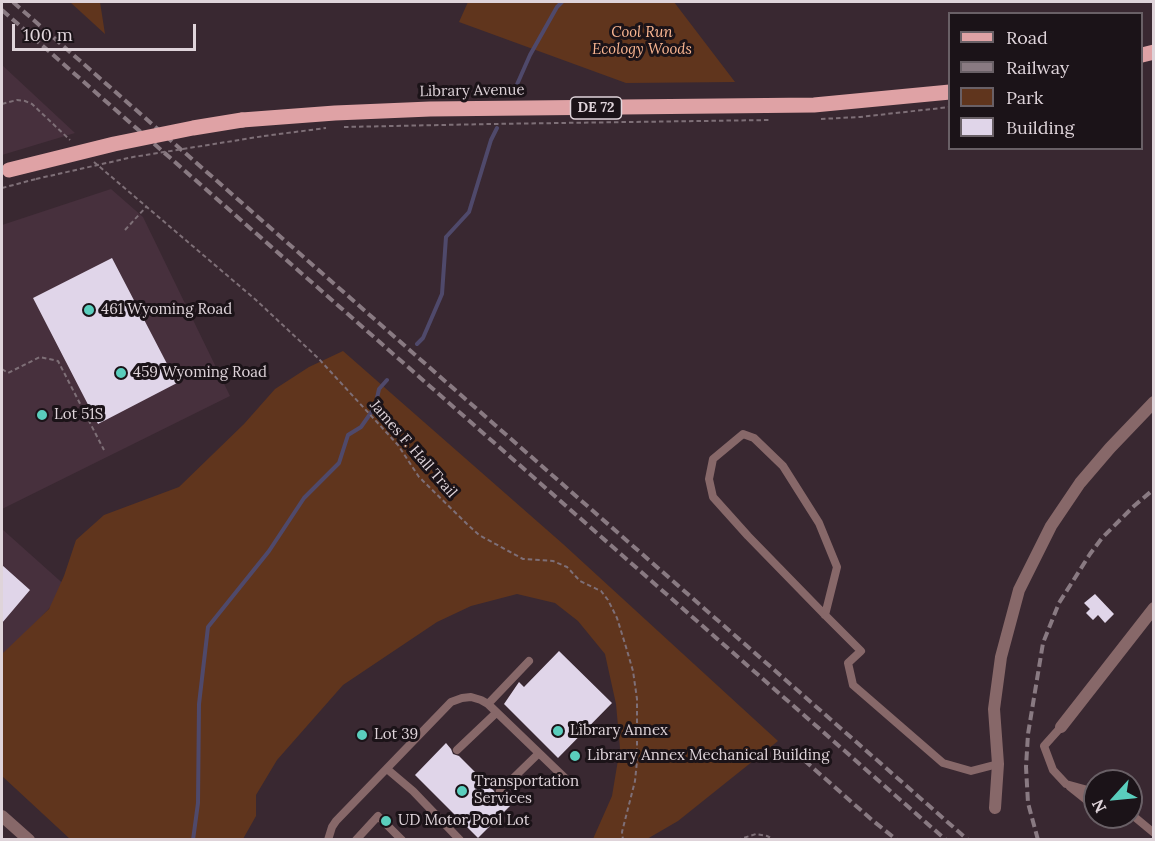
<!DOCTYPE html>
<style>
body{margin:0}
#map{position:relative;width:1155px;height:841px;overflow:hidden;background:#392831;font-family:Lora,serif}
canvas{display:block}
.frame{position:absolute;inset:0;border:3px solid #dfd4da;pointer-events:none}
.legend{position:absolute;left:948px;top:12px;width:195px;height:138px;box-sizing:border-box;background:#1b1318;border:2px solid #696066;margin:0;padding:8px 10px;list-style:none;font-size:18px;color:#dfd4da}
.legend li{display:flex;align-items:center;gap:12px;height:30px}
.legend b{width:30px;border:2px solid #696066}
.north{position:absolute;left:1083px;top:769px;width:60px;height:60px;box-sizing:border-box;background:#1b1318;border:2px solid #696066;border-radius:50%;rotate:243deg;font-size:16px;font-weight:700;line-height:24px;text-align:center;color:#dfd4da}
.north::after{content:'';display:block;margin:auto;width:21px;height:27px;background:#5acebd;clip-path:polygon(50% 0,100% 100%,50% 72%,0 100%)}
.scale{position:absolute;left:12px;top:24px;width:184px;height:27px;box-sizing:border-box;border:3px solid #dfd4da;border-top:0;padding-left:8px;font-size:18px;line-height:21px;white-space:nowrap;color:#dfd4da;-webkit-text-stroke:4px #1b1318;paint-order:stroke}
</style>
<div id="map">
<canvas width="1155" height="841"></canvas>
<div class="frame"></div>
<ul class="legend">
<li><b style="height:8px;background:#dfa2a5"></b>Road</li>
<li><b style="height:8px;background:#897a82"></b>Railway</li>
<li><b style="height:16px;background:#60351d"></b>Park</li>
<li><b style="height:16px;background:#e0d5e9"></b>Building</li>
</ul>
<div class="north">N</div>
<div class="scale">100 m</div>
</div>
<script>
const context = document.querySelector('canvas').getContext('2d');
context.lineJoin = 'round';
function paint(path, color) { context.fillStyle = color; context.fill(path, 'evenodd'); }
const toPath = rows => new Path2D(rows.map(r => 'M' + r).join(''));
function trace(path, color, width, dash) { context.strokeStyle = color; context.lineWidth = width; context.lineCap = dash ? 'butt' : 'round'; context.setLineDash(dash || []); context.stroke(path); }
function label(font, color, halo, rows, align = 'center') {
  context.font = font + ' Lora,serif'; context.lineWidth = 6; context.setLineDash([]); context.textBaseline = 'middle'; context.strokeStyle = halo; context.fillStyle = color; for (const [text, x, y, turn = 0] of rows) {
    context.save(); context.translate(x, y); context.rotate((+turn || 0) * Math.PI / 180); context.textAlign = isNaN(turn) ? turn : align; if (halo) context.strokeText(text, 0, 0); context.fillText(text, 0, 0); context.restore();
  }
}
const built = toPath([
 [2,65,75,133,2,155],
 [111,189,143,217,230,396,2,509,2,225],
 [2,529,68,588,2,659]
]);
const green = toPath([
 [70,2,100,2,105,34],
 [468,2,674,2,735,82,626,83,459,22],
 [343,351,563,544,778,741,678,821,647,839,593,839,612,796,620,748,616,704,605,654,578,621,555,603,517,594,471,606,437,622,343,685,277,760,256,795,256,816,243,839,70,839,2,776,2,654,49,609,64,576,76,540,104,515,179,487,244,424,275,389,309,367]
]);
const stream = toPath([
 [515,89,530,55,557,7,562,2],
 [417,344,423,338,442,294,446,237,469,212,491,140,497,128],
 [193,840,198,803,199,704,208,627,269,551,304,498,339,463,348,435,361,427,375,407,379,389,387,380]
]);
const building = toPath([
 [112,258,177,383,98,424,33,298],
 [2,565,30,590,2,623],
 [1095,594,1114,614,1105,623,1098,615,1093,620,1086,613,1090,609,1084,603],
 [559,651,612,703,558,758,504,704,519,682,524,687],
 [446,743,451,749,453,754,459,756,494,791,496,796,500,797,510,806,478,838,415,775]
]);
const path = toPath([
 [2,104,17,100,25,101,32,104,70,140],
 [821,119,860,117,950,107],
 [344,127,490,124,770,120],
 [264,136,326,128],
 [94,162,256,300,318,358,398,445,419,477,467,524,479,535,523,559,553,561,567,567,580,581,601,591,608,600,617,618,626,647,633,671,637,699,637,761,635,781,622,832,623,840],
 [2,188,36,179],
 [125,230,147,206],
 [2,369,8,373,40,357,58,361,104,450],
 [737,840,756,834,767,836,775,840]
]);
const service = toPath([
 [825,615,837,567,819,523,783,466,754,438,743,434,713,459,709,479,713,497,748,536,825,615,861,651,848,663,853,685,943,763,971,771,998,764],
 [488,704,529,661],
 [1061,727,1044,746,1053,770,1066,784,1095,792],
 [457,750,496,713],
 [387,769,413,791,460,840],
 [1070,787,1095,807],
 [500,791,538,754],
 [1131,814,1154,833],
 [328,840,332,827,336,821,451,702,462,698,471,697,481,700,488,704,568,781],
 [356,840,378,816,402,840]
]);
const minor = toPath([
 [1061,727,1154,608],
 [995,808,998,764,994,709,1001,657,1019,590,1051,526,1080,483,1110,448,1154,402]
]);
const tertiary = toPath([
 [2,816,29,840]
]);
const primary = toPath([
 [1142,55,1154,52],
 [242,120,335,113,430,109,814,105,950,92]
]);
const rail = toPath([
 [13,2,968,840],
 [2,10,946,840],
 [804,760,872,820,897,840],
 [1038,840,1028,803,1026,767,1028,734,1043,643,1059,603,1090,554,1102,538,1134,506,1154,489]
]);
const pathBridge = toPath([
 [36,179,133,157,264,136]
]);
const primaryBridge = toPath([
 [9,170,114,144,193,128,242,120]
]);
const markers = [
 [89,310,6,"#5acebd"],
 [121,373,6,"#5acebd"],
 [42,415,6,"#5acebd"],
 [558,731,6,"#5acebd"],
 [362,735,6,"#5acebd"],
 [575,756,6,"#5acebd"],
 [462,791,6,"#5acebd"],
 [386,821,6,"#5acebd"]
];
const shields = [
 [596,108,51]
];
const shieldNames = [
 ["DE 72",596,108]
];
const parkNames = [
 ["Cool Run",642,33],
 ["Ecology Woods",642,50]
];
const streetNames = [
 ["Library Avenue",472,91,-1],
 ["James F. Hall Trail",413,449,49]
];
const poiNames = [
 ["461 Wyoming Road",101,310],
 ["459 Wyoming Road",133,373],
 ["Lot 51S",54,415],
 ["Library Annex",570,731],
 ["Lot 39",374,735],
 ["Library Annex Mechanical Building",587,756],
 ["Transportation",474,782],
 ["Services",474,799],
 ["UD Motor Pool Lot",398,821]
];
paint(built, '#47303d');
paint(green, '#60351d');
trace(stream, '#4f496b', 4);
paint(building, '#e0d5e9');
trace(path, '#7e6f77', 2, [4.5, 3]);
trace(service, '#876869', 8);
trace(minor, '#876869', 12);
trace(tertiary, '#876869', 12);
trace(primary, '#dfa2a5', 15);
trace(rail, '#897a82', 4, [9, 4.5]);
trace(pathBridge, '#7e6f77', 2, [4.5, 3]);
trace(primaryBridge, '#dfa2a5', 15);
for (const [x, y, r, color] of markers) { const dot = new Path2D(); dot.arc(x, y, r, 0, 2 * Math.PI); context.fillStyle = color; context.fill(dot); trace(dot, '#1b1318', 2); }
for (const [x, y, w] of shields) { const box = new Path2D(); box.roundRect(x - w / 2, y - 11, w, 22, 4.5); context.fillStyle = '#1b1318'; context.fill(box); trace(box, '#dfd4da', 1.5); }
label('bold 14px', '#dfd4da', null, shieldNames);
label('italic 15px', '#fab692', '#1b1318', parkNames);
label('15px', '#dfd4da', '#1b1318', streetNames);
label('15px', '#dfd4da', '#1b1318', poiNames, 'left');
</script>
